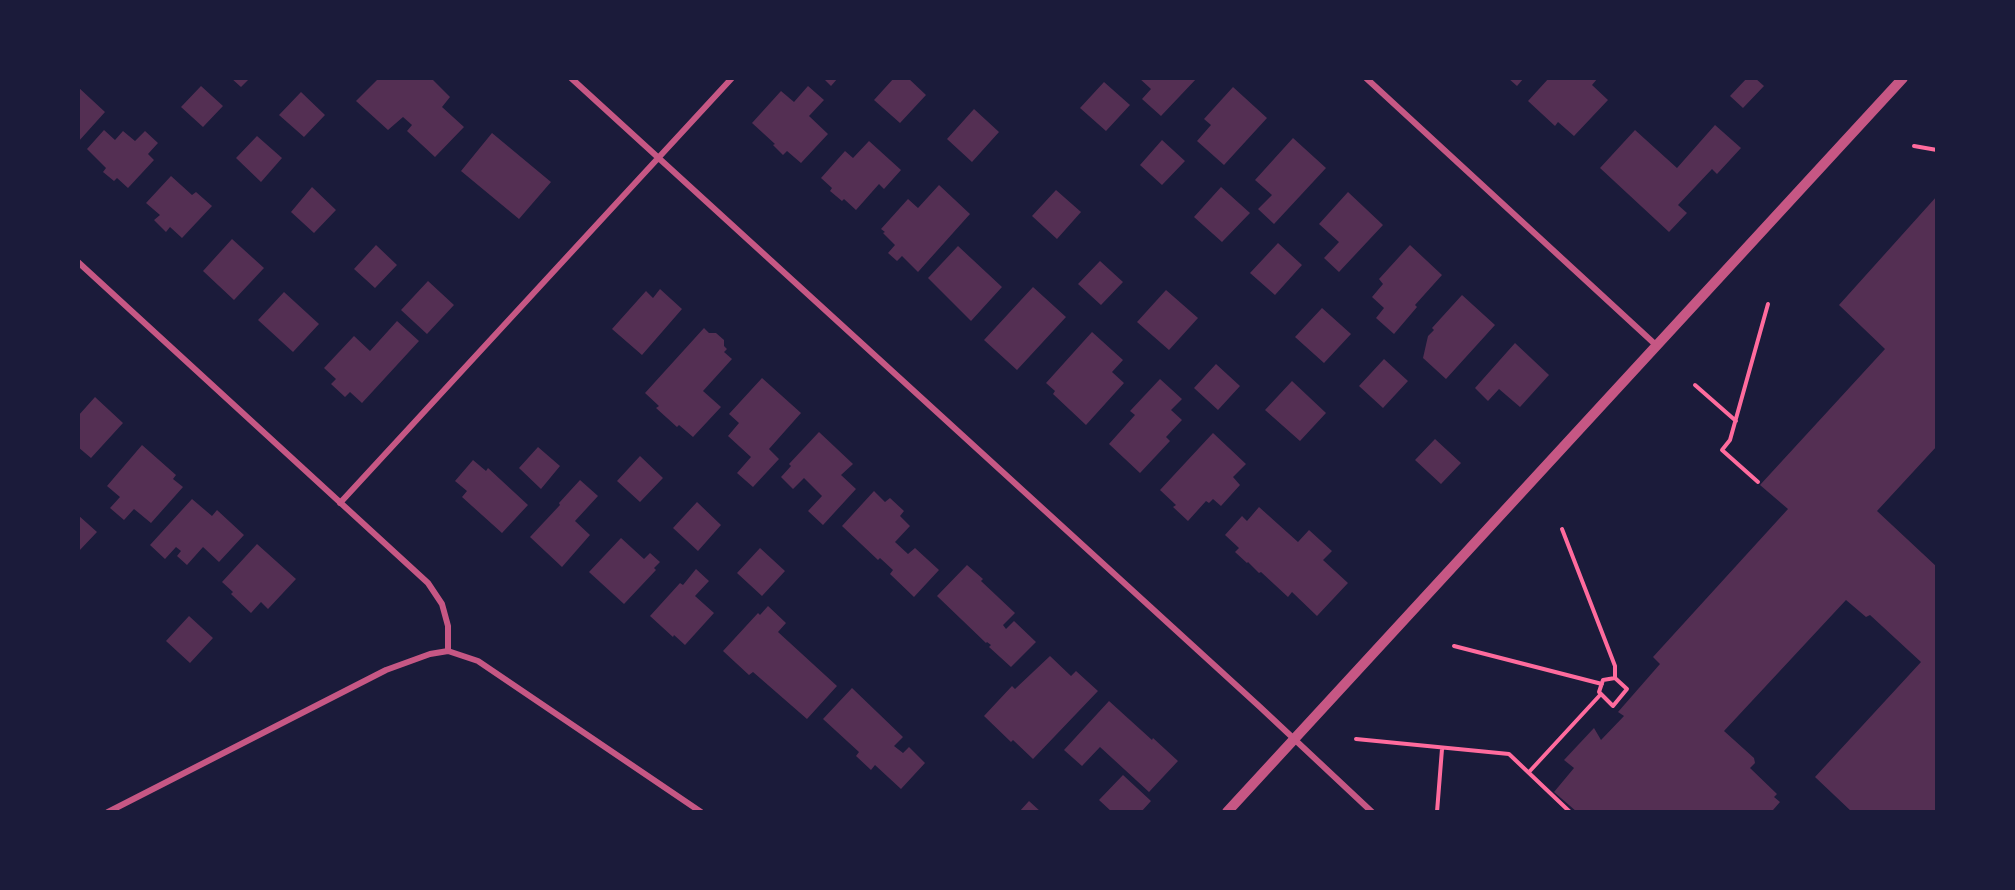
<!DOCTYPE html>
<style>
body{margin:0}
#map{position:relative;width:2015px;height:890px;overflow:hidden;background:#1b1b3a;font-family:Overpass,sans-serif}
canvas{display:block}
.frame{position:absolute;inset:0;border:80px solid #1b1b3a;pointer-events:none}
</style>
<div id="map">
<canvas width="2015" height="890"></canvas>
<div class="frame"></div>
</div>
<script>
const context = document.querySelector('canvas').getContext('2d');
context.lineJoin = 'round';
function paint(path, color) { context.fillStyle = color; context.fill(path, 'evenodd'); }
const toPath = rows => new Path2D(rows.map(r => 'M' + r).join(''));
function trace(path, color, width, dash) { context.strokeStyle = color; context.lineWidth = width; context.lineCap = dash ? 'butt' : 'round'; context.setLineDash(dash || []); context.stroke(path); }
const building = toPath([
 [231,78,250,78,241,87],
 [379,78,431,78,450,97,442,107,464,127,435,157,407,131,412,125,403,117,388,130,356,101],
 [823,78,838,78,831,86],
 [894,78,908,78,926,95,900,123,874,100],
 [1139,78,1197,78,1161,116,1142,99,1151,89],
 [1508,78,1524,78,1517,86],
 [1549,78,1598,78,1592,85,1608,100,1574,136,1558,122,1555,126,1528,101],
 [1747,78,1755,78,1764,86,1743,108,1730,96],
 [1104,82,1130,105,1106,131,1080,108],
 [201,86,223,106,203,127,181,107],
 [808,86,824,100,809,116,828,134,801,163,787,151,783,155,773,145,775,144,752,123,781,91,794,102],
 [78,87,105,112,78,142],
 [1233,87,1267,118,1224,165,1197,141,1211,125,1204,119],
 [301,92,325,115,304,137,279,115],
 [974,109,999,132,972,162,947,139],
 [1715,125,1741,148,1717,174,1712,169,1678,205,1687,213,1669,232,1600,168,1635,130,1677,168],
 [104,130,115,140,123,131,135,141,145,131,158,143,148,154,154,160,128,188,117,178,114,181,103,172,106,168,87,149],
 [492,133,551,182,519,219,461,171],
 [257,136,282,158,261,182,236,158],
 [1293,138,1326,168,1274,224,1258,209,1272,195,1255,180],
 [1162,140,1185,161,1162,185,1140,165],
 [869,141,901,170,884,189,879,184,856,210,844,199,842,201,830,191,832,188,821,178,845,151,853,158],
 [171,176,192,195,196,192,212,206,182,238,170,227,166,232,154,220,160,215,146,203],
 [939,185,970,214,918,272,902,256,897,261,888,253,895,245,883,233,885,232,881,229,908,199,918,208],
 [312,187,336,210,314,233,291,212],
 [1221,187,1250,213,1222,242,1194,217],
 [1056,190,1081,212,1057,239,1032,216],
 [1348,192,1383,225,1339,272,1324,258,1339,242,1319,224],
 [1937,196,1937,446,1877,511,1937,567,1937,812,1852,812,1815,777,1921,662,1870,615,1866,617,1846,600,1724,731,1754,758,1755,763,1750,768,1777,794,1774,797,1780,802,1773,810,1775,812,1577,812,1554,792,1574,768,1564,760,1594,728,1601,740,1624,716,1618,712,1660,664,1653,657,1788,509,1760,485,1885,349,1839,305],
 [232,239,264,268,234,300,203,271],
 [1278,243,1302,265,1275,295,1250,273],
 [376,245,397,265,375,288,354,269],
 [1410,245,1442,275,1415,305,1417,307,1394,334,1376,318,1384,308,1372,297,1383,284,1379,279],
 [958,246,1002,287,971,321,928,278],
 [1100,261,1123,282,1101,305,1078,284],
 [428,281,454,305,427,334,401,310],
 [1033,287,1066,317,1017,370,984,340],
 [660,289,682,309,642,355,612,329,646,291,653,298],
 [1166,290,1198,318,1169,350,1137,322],
 [284,292,319,324,293,352,258,320],
 [1462,295,1495,325,1446,379,1423,358,1428,336,1434,330,1432,328],
 [1322,308,1351,334,1324,363,1295,337],
 [397,321,419,341,362,403,350,392,345,397,331,384,336,379,324,368,354,336,370,351],
 [704,328,709,333,716,333,724,340,724,346,727,349,724,352,732,359,703,391,721,407,693,437,679,425,677,427,656,408,659,406,645,393],
 [1092,332,1123,360,1112,372,1124,383,1086,425,1053,394,1055,391,1046,383],
 [1515,343,1549,375,1520,407,1499,389,1488,401,1475,388],
 [1384,359,1408,381,1383,408,1359,386],
 [1216,364,1240,386,1218,410,1194,388],
 [762,378,801,413,769,449,779,459,753,487,737,473,751,457,728,436,739,423,729,414],
 [1160,379,1182,399,1171,410,1182,420,1166,437,1170,441,1140,473,1109,444,1135,415,1130,411],
 [1292,381,1326,413,1300,441,1265,410],
 [95,397,123,423,91,458,78,447,78,416],
 [819,432,853,464,841,475,856,489,823,525,808,511,822,496,804,478,793,489,781,477,791,466,789,464],
 [1213,433,1246,464,1233,477,1240,485,1221,506,1213,499,1209,503,1206,501,1188,521,1173,507,1176,505,1160,490],
 [1435,439,1461,463,1441,484,1415,460],
 [142,445,176,475,173,479,183,487,151,523,134,509,124,520,110,508,120,497,107,486],
 [538,447,560,466,541,489,519,468],
 [640,456,663,478,640,502,617,481],
 [473,460,486,471,488,468,528,505,502,533,462,497,467,491,455,481],
 [580,480,598,496,575,521,590,535,562,567,530,537,560,505,559,503],
 [874,491,885,502,890,498,904,511,900,516,910,526,895,542,908,554,915,548,939,570,914,597,890,574,893,570,880,558,878,560,842,526],
 [192,499,212,516,217,510,244,535,219,562,203,547,187,565,177,556,181,551,176,547,165,559,150,545],
 [697,502,721,525,698,551,673,528],
 [1259,507,1298,542,1309,530,1332,551,1323,560,1348,583,1317,616,1292,592,1288,597,1261,572,1259,573,1248,562,1247,563,1235,552,1239,548,1225,535,1242,516,1247,521],
 [78,515,97,532,78,552],
 [621,538,644,559,650,553,660,562,654,568,656,570,624,604,589,572],
 [257,544,296,579,268,609,261,602,251,613,231,594,233,592,222,582],
 [760,548,785,571,762,596,737,573],
 [967,565,983,579,981,581,1015,613,1003,625,1006,629,1014,621,1036,642,1011,667,989,647,991,645,987,642,986,643,937,596],
 [696,569,709,581,695,596,714,613,685,645,674,635,673,637,650,616,680,583,683,585],
 [768,606,786,623,778,632,837,686,807,719,753,672,749,675,723,651,758,613,760,615],
 [189,616,213,638,190,663,166,641],
 [1050,656,1071,676,1076,671,1098,691,1033,759,1013,740,1011,742,984,716,1012,686,1015,689],
 [852,688,903,737,894,746,903,753,909,747,925,763,901,789,875,765,871,770,856,756,859,752,823,719],
 [1109,701,1152,740,1153,738,1178,761,1149,792,1100,747,1082,766,1064,750],
 [1123,775,1151,801,1141,812,1112,812,1099,800],
 [1029,801,1041,812,1019,812]
]);
const path = toPath([
 [1914,146,1937,150],
 [1695,385,1736,421],
 [1758,482,1722,450,1730,440,1768,304],
 [1562,529,1615,666,1615,678],
 [1454,646,1602,684],
 [1615,678,1627,689,1613,706,1599,692,1603,680,1615,678],
 [1356,739,1509,754,1570,812],
 [1529,772,1601,694],
 [1437,812,1442,749]
]);
const minor = toPath([
 [571,78,1260,707,1372,812],
 [1366,78,1657,346],
 [78,262,428,583,442,604,448,626,448,651],
 [340,503,732,78],
 [108,812,386,670,430,654,448,651,478,661,701,812]
]);
const tertiary = toPath([
 [1227,812,1903,78]
]);
paint(building, '#542f53');
trace(path, '#ff6b9d', 4);
trace(minor, '#c65784', 6);
trace(tertiary, '#c65784', 10);
</script>
